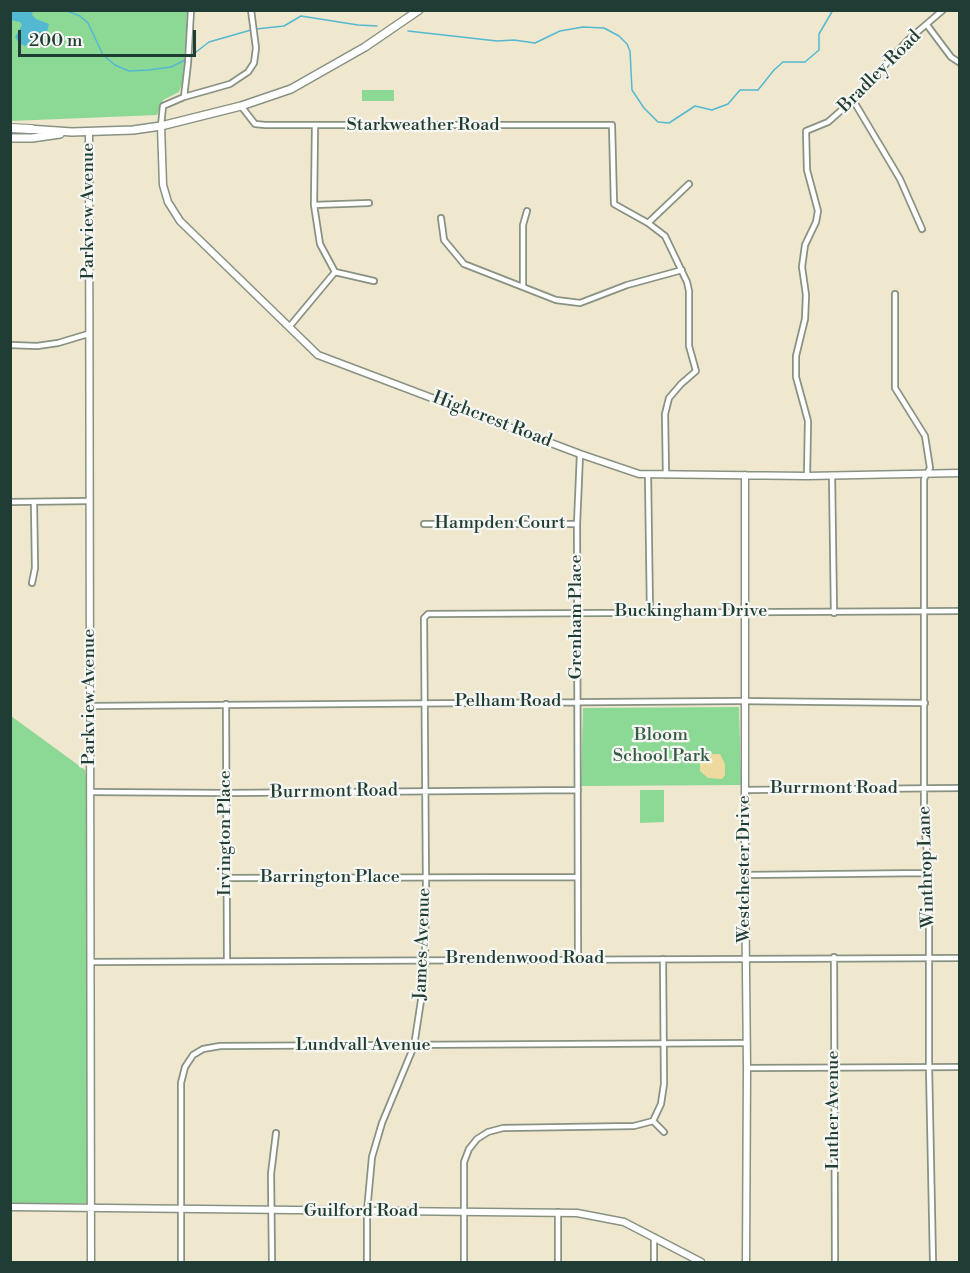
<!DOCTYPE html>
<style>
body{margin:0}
#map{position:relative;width:970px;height:1273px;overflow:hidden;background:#f0e7cf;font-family:"Libre Bodoni",serif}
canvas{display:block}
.frame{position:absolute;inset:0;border:12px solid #1f3d34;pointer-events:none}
.scale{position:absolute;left:18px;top:30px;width:178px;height:27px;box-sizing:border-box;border:3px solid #1f3d34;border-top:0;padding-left:8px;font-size:18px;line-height:21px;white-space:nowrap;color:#1f3d34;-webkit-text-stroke:4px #f6f6f2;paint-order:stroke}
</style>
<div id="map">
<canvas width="970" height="1273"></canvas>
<div class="frame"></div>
<div class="scale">200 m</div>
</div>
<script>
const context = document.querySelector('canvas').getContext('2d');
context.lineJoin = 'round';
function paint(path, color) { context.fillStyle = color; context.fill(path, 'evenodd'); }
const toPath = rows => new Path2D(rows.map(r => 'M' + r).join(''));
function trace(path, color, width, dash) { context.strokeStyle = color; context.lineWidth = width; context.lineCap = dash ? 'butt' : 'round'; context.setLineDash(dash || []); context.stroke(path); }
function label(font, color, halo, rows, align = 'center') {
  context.font = font + ' "Libre Bodoni",serif'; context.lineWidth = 4.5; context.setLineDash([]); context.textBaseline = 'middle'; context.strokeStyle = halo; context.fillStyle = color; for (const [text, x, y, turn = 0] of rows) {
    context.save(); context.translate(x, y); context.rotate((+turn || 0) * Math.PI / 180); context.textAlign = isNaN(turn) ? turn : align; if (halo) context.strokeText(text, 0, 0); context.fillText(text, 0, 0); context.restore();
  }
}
const green = toPath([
 [10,11,187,11,183,81,179,92,163,100,157,115,11,121],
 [362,90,394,90,394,101,362,101],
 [739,707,741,785,581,786,583,708],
 [11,716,85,770,89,793,91,1203,11,1203],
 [664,790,664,822,640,823,640,790]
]);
const sand = toPath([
 [714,754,720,754,725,764,725,775,722,779,708,778,700,771,700,761,709,755]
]);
const water = toPath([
 [10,11,33,11,32,15,36,19,49,24,47,32,39,38,42,41,41,44,25,46,19,43,15,37,22,25,20,22,11,20]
]);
const stream = toPath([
 [65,10,80,16,88,23,103,55,115,65,129,71,148,70,171,67,187,59],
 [256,29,284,26,301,16,358,25,377,26],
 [408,31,497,41,514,40,535,43,560,31,583,27,604,28,619,36,627,44,630,51,632,90,644,108,658,122,669,123,695,106,712,110,728,104,740,90,758,90,774,70,783,62,805,62,819,50,819,34,833,10],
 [191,56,209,42,251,30]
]);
const minor = toPath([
 [927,25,951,57,960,63],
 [184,97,230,84,248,72,254,63,256,48,251,10],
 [853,100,900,179,922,229],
 [241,106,255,124,265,125,612,125,614,204,648,223,665,236,687,282,689,291,689,346,696,371,681,384,669,398,665,414,666,475],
 [161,126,163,106,184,97,188,63,191,10],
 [315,126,314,205,320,244,335,272],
 [314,205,369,203],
 [441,218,444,240,464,264,556,300,580,303,627,285,682,270],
 [648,223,689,184],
 [335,272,374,281],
 [523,287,523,225,527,211],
 [895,294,895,388,925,436,930,468,924,479,924,822,929,873,929,1067,933,1262],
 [290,326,335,272],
 [10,345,37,346,58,343,88,334],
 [648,475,650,612],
 [832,475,834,613],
 [807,476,808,421,796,377,796,356,805,319,806,295,802,267,805,245,816,222,818,211,807,170,806,131,828,122,853,100,908,40,943,10],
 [10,502,89,501],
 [424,524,577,524],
 [32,583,35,568,34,503],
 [226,704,227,961],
 [90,706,737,701,925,703],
 [745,790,960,788],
 [91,792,227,793,578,790],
 [745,875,929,873],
 [226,878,578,877],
 [834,957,835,1262],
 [578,959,577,524,580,454],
 [91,962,960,958],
 [747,1068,960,1067],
 [653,1121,664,1132],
 [558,1212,558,1262],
 [654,1237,654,1262],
 [181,1262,181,1083,185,1067,193,1055,203,1049,220,1046,746,1043],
 [272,1262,271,1174,276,1133],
 [367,1262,367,1211,372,1157,382,1123,414,1046,422,994,425,960,426,883,424,618,428,614,960,611],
 [464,1262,464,1162,469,1149,477,1139,488,1132,503,1128,634,1126,653,1121,661,1104,664,1084,663,959]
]);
const tertiary = toPath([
 [161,126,163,185,168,202,180,221,318,355,580,454,639,474,807,476,960,473],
 [89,132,91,1262],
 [745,475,745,875,747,1068,746,1262],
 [10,1207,577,1213,624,1222,701,1262]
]);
const secondary = toPath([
 [28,129,72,132,133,130,161,126,241,106,291,89,365,47,419,10],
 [10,138,32,138,60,134]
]);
const primary = toPath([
 [10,128,31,129]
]);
const streetNames = [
 ["Bradley Road",880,72,-45],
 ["Starkweather Road",423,126],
 ["Parkview Avenue",89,211,-90],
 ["Highcrest Road",492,420,21],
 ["Hampden Court",500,524],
 ["Buckingham Drive",691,612],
 ["Grenham Place",577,617,-90],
 ["Parkview Avenue",90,697,-90],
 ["Pelham Road",508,702],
 ["Burrmont Road",834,789],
 ["Burrmont Road",334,792,-1],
 ["Irvington Place",226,833,-90],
 ["Winthrop Lane",927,867,-92],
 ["Westchester Drive",745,869,-90],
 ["Barrington Place",330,878],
 ["James Avenue",423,944,-88],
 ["Brendenwood Road",525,959],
 ["Lundvall Avenue",363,1046],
 ["Luther Avenue",834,1110,-90],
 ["Guilford Road",361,1212]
];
const parkNames = [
 ["Bloom",661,736],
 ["School Park",661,757]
];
paint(green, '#8cd895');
paint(sand, '#eeda9e');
paint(water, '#53b9d1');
trace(stream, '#53b9d1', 1.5);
trace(minor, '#889282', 8);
trace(tertiary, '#889282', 9);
trace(secondary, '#889282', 10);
trace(primary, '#889282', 10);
trace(minor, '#fff', 4.5);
trace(tertiary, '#fff', 6);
trace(secondary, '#fff', 7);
trace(primary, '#fff', 8);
label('18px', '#1f3d34', '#f6f6f2', streetNames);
label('18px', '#355c47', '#f6f6f2', parkNames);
</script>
